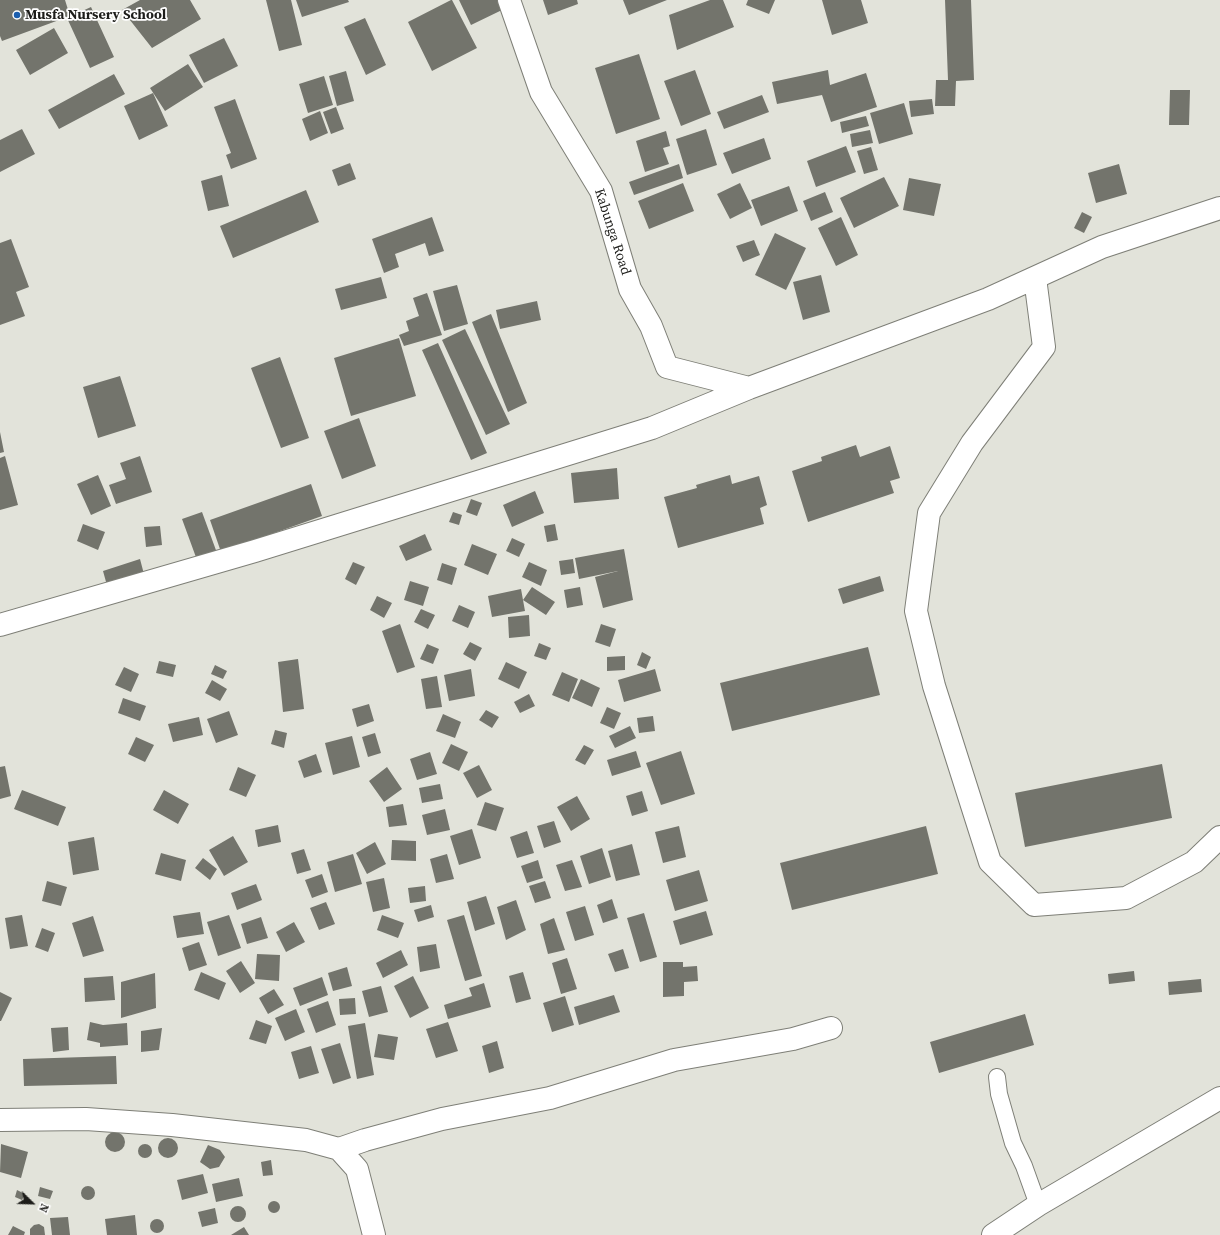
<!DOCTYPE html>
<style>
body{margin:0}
#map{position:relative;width:1220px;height:1235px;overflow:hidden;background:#e2e3da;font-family:"Source Serif 4",serif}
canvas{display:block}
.north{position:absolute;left:12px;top:1183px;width:40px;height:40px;-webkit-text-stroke:3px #fff;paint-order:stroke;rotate:113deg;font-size:11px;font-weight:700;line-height:16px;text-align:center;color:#1d1d1a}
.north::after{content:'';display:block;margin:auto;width:14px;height:18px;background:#1d1d1a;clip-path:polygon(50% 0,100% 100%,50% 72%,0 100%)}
</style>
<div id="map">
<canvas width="1220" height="1235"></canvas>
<div class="north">N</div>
</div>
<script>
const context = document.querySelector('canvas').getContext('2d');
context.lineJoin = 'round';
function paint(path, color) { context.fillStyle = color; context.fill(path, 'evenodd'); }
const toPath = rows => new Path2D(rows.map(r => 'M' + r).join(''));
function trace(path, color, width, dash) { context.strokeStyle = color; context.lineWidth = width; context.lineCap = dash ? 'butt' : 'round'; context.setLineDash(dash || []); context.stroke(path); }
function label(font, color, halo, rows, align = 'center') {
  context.font = font + ' "Source Serif 4",serif'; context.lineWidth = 3.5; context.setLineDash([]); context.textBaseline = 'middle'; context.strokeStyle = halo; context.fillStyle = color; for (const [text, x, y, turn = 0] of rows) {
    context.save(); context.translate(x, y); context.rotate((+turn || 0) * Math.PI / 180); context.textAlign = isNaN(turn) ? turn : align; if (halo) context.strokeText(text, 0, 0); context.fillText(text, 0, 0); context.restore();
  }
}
const building = toPath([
 [0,0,65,0,70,16,2,41,0,36],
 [140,0,190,0,201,19,152,48,122,10],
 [266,0,291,0,302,45,279,51],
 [296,0,348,0,349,2,302,17],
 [451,0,452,0,477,48,432,71,408,22],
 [459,0,498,0,502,10,471,25],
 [543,0,577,0,578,4,548,15],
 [623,0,667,0,629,15],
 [710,0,723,0,734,27,677,50,669,15],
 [748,0,775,0,769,14,746,5],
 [822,0,861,0,868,23,832,35],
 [945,0,971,0,974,80,956,81,955,106,935,106,936,80,948,80],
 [91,7,114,57,90,68,67,18],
 [365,18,386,65,366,75,344,27],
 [54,28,68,53,30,75,16,50],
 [224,38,238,66,204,83,189,55],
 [639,54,660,119,616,134,595,68],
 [188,64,203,87,165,111,150,88],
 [695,70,711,114,681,126,664,81],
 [828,70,830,85,866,73,877,107,831,122,822,95,777,104,772,82],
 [346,71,354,101,337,106,329,76],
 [114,74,125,94,59,129,48,110],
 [324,76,333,105,308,113,299,84],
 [1170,90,1190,90,1189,125,1169,125],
 [153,93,168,126,139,140,124,106],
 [762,95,769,112,724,129,717,112],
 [235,99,257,159,231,169,226,155,231,153,214,107],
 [932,99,934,114,911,117,909,101],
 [904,103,913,134,879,144,870,113],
 [336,107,344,129,331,134,323,112],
 [320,111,328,133,310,141,302,119],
 [866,116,869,126,842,133,840,122],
 [22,129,35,154,0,172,0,140],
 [706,129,717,165,687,175,676,139],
 [870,130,873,143,852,147,850,134],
 [666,131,670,146,663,148,669,164,645,172,636,141],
 [764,138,771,159,732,174,723,153],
 [846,146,856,172,816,187,807,161],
 [871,147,878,170,864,174,857,151],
 [350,163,356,179,338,186,332,170],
 [679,164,683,178,634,195,629,182],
 [1119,164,1127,194,1096,203,1088,173],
 [222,175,229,206,208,211,201,181],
 [884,177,899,206,854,228,840,198],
 [909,178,941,184,934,216,903,210],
 [683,183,694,211,649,229,638,201],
 [740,183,752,208,730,219,717,194],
 [789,186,798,211,761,226,751,200],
 [306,190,319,222,233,258,220,226],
 [825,192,833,212,811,221,803,201],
 [1082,212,1092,217,1084,233,1074,228],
 [432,217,444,251,429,256,425,243,395,254,399,267,384,273,372,239],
 [841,217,858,255,836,266,818,228],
 [775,233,806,248,786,290,755,275],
 [11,239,29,287,16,292,25,316,0,325,0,243],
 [754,240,760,255,743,262,736,246],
 [821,275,830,312,803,320,793,282],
 [381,277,387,298,341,310,335,289],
 [457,285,468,324,444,331,433,291],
 [427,293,442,335,404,346,399,335,409,331,406,321,419,316,413,298],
 [537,301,541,320,500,329,496,310],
 [491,314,527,403,508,412,472,322],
 [465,329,510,424,486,435,442,340],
 [399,338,416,396,351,416,334,358],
 [438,343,487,453,471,460,422,350],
 [280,357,309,438,281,448,251,368],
 [120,376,136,426,98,438,83,387],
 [359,418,376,466,342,479,324,431],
 [0,432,4,452,0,453],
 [856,445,860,457,890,446,900,478,890,481,894,493,808,522,792,471,822,461,821,457],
 [5,456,18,505,0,510,0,458],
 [140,456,152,492,116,504,109,485,126,479,120,463],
 [617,468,619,499,574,503,571,473],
 [98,475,111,506,91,515,77,484],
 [730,475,732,484,759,476,767,505,760,508,764,524,678,548,664,497,697,488,696,485],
 [311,484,322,516,221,552,210,520],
 [535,491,544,513,512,527,503,505],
 [471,499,482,503,477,516,466,512],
 [202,512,217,553,197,560,182,519],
 [453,512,462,515,459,525,449,522],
 [83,524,105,532,98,550,77,541],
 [555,524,558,540,547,542,544,526],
 [160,526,162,545,146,547,144,527],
 [425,534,432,550,406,561,399,546],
 [512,538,525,544,519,557,506,551],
 [472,544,497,554,488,575,464,565],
 [624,549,633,600,603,608,595,577,618,571,579,579,575,558],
 [140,559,145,578,108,589,103,571],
 [573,559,575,573,561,575,559,561],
 [353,562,365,567,356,585,345,579],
 [529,562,547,570,541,586,522,577],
 [442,563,457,568,452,585,437,580],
 [880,576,884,591,843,604,838,589],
 [410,581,429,587,423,606,404,600],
 [532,587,555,602,546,615,523,600,525,611,492,617,488,596,521,589,523,600],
 [580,587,583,605,567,608,564,590],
 [377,596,392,603,384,618,370,610],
 [459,605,475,612,468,628,452,621],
 [421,609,435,615,428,629,414,622],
 [529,615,530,636,509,638,508,617],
 [400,624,415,667,397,673,382,631],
 [601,624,616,629,610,647,595,642],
 [470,642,482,648,475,661,463,654],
 [539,643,551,648,546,660,534,656],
 [427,644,439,649,433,664,420,659],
 [868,647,880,695,732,731,720,683],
 [642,652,651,657,646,669,637,665],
 [625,656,625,670,607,671,607,657],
 [298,659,304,709,283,712,278,662],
 [159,661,176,665,173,677,156,673],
 [506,662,527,672,519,689,498,679],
 [215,665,227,671,223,679,211,674],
 [124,667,139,674,131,692,115,685],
 [471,669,475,696,449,701,444,675],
 [655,669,661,691,624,702,618,680],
 [562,672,578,679,569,702,552,695],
 [437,676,442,707,426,709,421,679],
 [581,679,600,688,592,707,572,698],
 [212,680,227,689,220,701,205,693],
 [529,694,535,706,520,713,514,702],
 [123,698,146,706,140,721,118,713],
 [369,704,374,721,357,727,352,709],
 [607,707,621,713,614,729,600,723],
 [486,710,499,717,492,728,479,720],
 [229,711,238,735,216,743,207,719],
 [443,714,461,722,455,738,436,731],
 [653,716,655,731,639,733,637,718],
 [199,717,203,735,173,742,168,724],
 [630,726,636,738,615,748,609,736],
 [275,730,287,733,284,748,271,744],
 [375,733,381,753,368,757,362,737],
 [352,736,360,767,333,775,325,743],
 [136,737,154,745,145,762,128,754],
 [451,744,468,752,459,771,442,763],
 [584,745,594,750,585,765,575,760],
 [636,751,641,767,612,776,607,760],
 [681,751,695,794,661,805,646,763],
 [430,752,437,774,417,780,410,759],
 [316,754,322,772,304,778,298,761],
 [1162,764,1172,818,1025,847,1015,793],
 [479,765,492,790,477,798,463,773],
 [5,766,11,796,0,799,0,767],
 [238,767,256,775,246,797,229,790],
 [387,767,402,789,384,802,369,781],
 [440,784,443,799,422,803,419,788],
 [22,790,66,807,58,826,14,809],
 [164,790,189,804,178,824,153,810],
 [642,791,648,811,632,816,626,796],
 [577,796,590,819,571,831,557,807],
 [485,802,504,808,496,831,477,825],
 [403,804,407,825,389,827,386,807],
 [445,809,450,830,427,835,422,815],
 [554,821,561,842,544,848,537,826],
 [278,825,281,842,258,847,255,830],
 [679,826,686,857,663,863,655,832],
 [926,826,938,874,792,910,780,863],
 [472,829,481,858,459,865,450,836],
 [527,831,534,853,517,858,510,837],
 [233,836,248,862,224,876,209,850],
 [94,837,99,870,73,875,68,842],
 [392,840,416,841,416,861,391,860],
 [375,842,386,864,367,874,356,853],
 [632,844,640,875,616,881,608,851],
 [602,848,611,877,589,884,580,856],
 [304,849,311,870,297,874,291,853],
 [161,853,186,860,181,881,155,874],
 [353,854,362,884,335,892,327,862],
 [447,854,454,879,436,883,430,859],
 [203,858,217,869,210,880,195,868],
 [538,860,543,878,527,883,521,866],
 [572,860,582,887,565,891,556,865],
 [699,870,708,901,675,911,666,880],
 [322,874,328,892,312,898,305,880],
 [384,878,390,908,373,912,366,882],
 [47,881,67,887,61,906,42,901],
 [545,881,551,898,535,903,529,886],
 [256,884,262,900,237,910,231,893],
 [425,886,426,901,410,903,408,888],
 [486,896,495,924,475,931,467,902],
 [612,899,618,918,603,923,597,905],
 [516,900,526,930,506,940,497,907],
 [326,902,335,924,319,930,310,908],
 [431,905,434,917,418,922,414,910],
 [585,906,594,935,575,941,566,912],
 [706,911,713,935,680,945,673,921],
 [200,912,204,934,177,938,173,916],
 [644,913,657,957,640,962,627,918],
 [22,915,28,946,10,949,5,918],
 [229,915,241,948,218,956,207,922],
 [382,915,404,923,398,938,377,930],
 [464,915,482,976,465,981,447,920],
 [93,916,104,951,83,957,72,923],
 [261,917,268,938,247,944,241,924],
 [554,918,565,950,548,954,540,924],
 [294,922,305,942,286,952,276,932],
 [42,928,55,933,48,952,35,947],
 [199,942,207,965,189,971,182,948],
 [436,944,440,968,420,972,417,947],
 [623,949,629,968,615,972,608,954],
 [401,950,408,965,383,978,376,963],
 [257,954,280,955,279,981,255,979],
 [567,958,577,989,561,994,552,963],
 [241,961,255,983,240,993,226,971],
 [663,962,683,962,683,967,697,966,698,981,684,982,684,996,663,997],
 [347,967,352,986,333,991,328,973],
 [1134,971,1135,981,1109,984,1108,974],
 [201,972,226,983,219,1000,194,990],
 [523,972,531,999,516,1003,509,976],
 [155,973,156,1008,121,1018,121,982],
 [113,976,115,1000,85,1002,84,978],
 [413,976,429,1008,410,1018,394,986],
 [322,977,328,995,300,1006,293,988],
 [1201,979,1202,992,1169,995,1168,982],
 [484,983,491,1007,448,1019,444,1005,472,996,469,988],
 [381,986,388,1012,369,1017,362,991],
 [274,989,284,1005,268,1014,259,998],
 [0,992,12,998,1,1021,0,1021],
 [614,995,620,1012,579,1025,574,1007],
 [565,996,574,1025,552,1032,543,1003],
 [355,998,356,1014,340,1015,339,999],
 [328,1001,336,1025,316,1033,307,1009],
 [296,1009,305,1032,285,1041,275,1018],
 [1025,1014,1034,1045,939,1073,930,1042],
 [256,1020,272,1026,266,1044,249,1039],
 [90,1022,103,1025,127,1023,128,1045,100,1047,100,1043,87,1040],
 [448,1022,458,1051,436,1058,426,1029],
 [365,1023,374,1075,357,1079,348,1026],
 [68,1027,69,1050,53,1052,51,1028],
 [162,1028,159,1050,141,1052,141,1031],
 [378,1034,398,1037,394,1060,374,1057],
 [497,1041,504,1068,489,1073,482,1046],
 [340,1043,351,1078,333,1084,321,1049],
 [311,1046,319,1073,299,1079,291,1052],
 [116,1056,117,1084,24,1086,23,1059],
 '105 1142a10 10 0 1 1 20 0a10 10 0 1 1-20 0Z',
 '158 1148a10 10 0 1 1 20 0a10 10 0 1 1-20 0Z',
 '138 1151a7 7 0 1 1 14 0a7 7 0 1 1-14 0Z',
 [1,1144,28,1152,21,1178,0,1172],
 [208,1145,220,1150,225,1157,219,1167,210,1169,200,1162],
 [271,1160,273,1175,263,1176,261,1162],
 [203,1174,208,1193,182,1200,177,1180],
 [239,1178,243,1196,216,1202,212,1184],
 '81 1193a7 7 0 1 1 14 0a7 7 0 1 1-14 0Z',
 [40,1187,53,1191,50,1199,38,1196],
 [17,1190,25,1194,22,1200,15,1197],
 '268 1207a6 6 0 1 1 12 0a6 6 0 1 1-12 0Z',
 '230 1214a8 8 0 1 1 16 0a8 8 0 1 1-16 0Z',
 [215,1208,218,1223,202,1227,198,1212],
 [135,1215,137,1235,107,1235,105,1219],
 [68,1217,70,1235,52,1235,50,1218],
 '150 1226a7 7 0 1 1 14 0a7 7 0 1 1-14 0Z',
 [39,1224,44,1227,45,1235,30,1235,30,1229,34,1225],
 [13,1226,25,1232,24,1235,8,1235],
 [244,1227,249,1235,231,1235]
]);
const lane = toPath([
 [997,1077,999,1094,1013,1143,1024,1166,1038,1205]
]);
const street = toPath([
 [509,0,541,92,601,191,630,289,651,326,667,367,749,388],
 [1035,278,1044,347,972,443,929,513,916,611,934,686,990,862,1034,905,1126,898,1194,862,1220,837],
 [0,625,255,551,652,428,749,388,988,299,1102,247,1220,208],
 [0,1120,86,1119,172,1125,306,1140,339,1149,357,1169,374,1235],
 [339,1149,365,1140,442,1119,550,1098,674,1060,793,1039,831,1028],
 [993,1235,1038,1205,1220,1098]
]);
const markers = [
 [17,15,4,"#1b5eae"]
];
const poiNames = [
 ["Musfa Nursery School",25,15]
];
const streetNames = [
 ["Kabunga Road",612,232,72]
];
paint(building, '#73746c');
trace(lane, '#7e7f77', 18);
trace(street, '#7e7f77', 24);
trace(lane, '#fff', 16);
trace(street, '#fff', 22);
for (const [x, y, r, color] of markers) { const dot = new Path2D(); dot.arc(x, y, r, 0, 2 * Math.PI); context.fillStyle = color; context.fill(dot); trace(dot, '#fff', 1.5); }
label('bold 14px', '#1d1d1a', '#fff', poiNames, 'left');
label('14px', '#1d1d1a', '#fff', streetNames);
</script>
